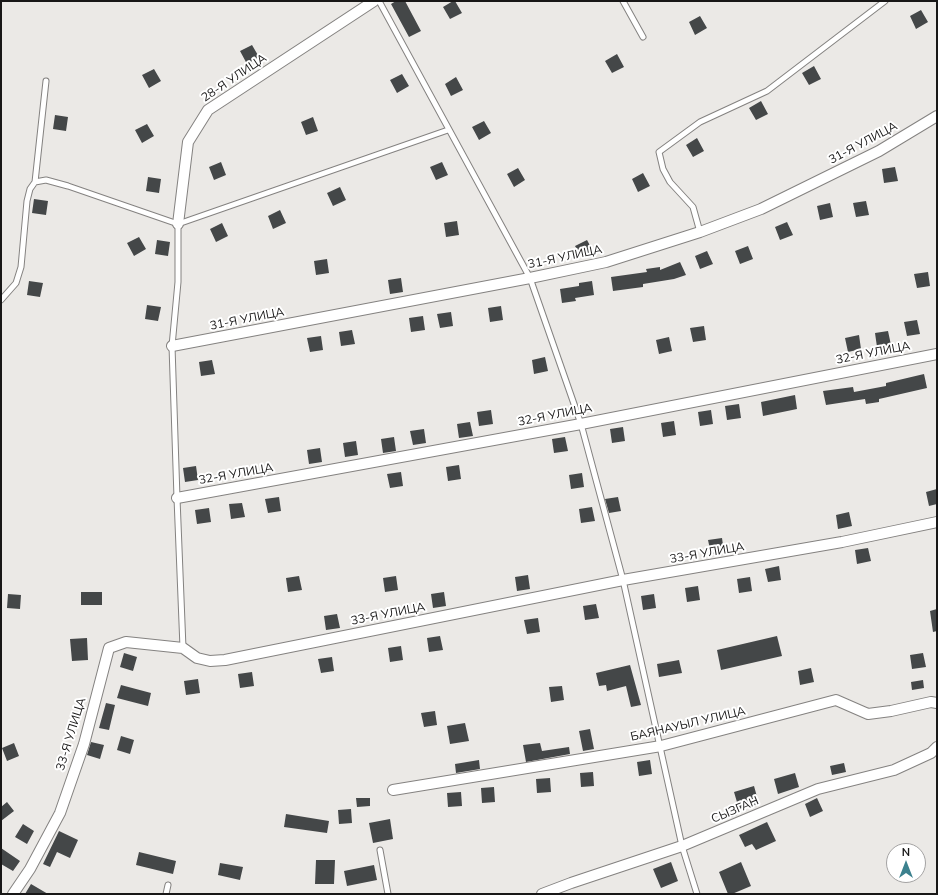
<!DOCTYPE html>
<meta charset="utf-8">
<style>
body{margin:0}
#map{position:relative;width:938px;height:895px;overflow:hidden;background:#ebe9e6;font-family:Mulish,sans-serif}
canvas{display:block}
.frame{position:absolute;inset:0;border:2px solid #181717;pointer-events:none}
.north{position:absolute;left:886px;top:843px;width:40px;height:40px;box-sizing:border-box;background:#fff;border:1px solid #a3a2a2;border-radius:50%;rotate:0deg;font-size:11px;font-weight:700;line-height:16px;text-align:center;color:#181717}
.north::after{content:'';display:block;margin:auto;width:14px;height:18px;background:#3c818e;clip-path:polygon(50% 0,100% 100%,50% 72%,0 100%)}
</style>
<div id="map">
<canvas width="938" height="895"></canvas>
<div class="frame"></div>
<div class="north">N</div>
</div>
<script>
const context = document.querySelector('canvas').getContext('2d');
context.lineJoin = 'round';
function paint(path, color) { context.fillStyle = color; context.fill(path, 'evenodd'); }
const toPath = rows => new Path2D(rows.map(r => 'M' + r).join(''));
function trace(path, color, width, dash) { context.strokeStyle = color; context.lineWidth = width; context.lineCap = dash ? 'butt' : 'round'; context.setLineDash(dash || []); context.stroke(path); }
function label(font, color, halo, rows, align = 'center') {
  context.font = font + ' Mulish,sans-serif'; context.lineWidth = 4; context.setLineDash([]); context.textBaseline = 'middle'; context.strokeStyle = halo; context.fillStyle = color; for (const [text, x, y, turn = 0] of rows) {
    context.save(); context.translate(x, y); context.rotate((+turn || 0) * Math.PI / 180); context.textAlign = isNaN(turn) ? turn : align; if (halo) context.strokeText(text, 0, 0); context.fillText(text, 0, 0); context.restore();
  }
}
const building = toPath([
 [396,1,405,1,421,31,409,37,391,4],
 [453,1,455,1,462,13,450,19,443,7],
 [921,10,928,22,916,29,910,16],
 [700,16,707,28,695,35,689,22],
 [252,45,259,57,247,64,240,51],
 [617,54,624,67,612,73,605,61],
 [814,66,821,79,809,85,802,73],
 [154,69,161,81,149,88,142,75],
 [402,74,409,86,397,93,390,80],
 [456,77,463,90,451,96,445,84],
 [761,101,768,114,756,120,749,108],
 [55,115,68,117,66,131,53,129],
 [313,117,318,131,306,135,301,122],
 [484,121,491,133,479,140,472,127],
 [147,124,154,136,142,143,135,130],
 [697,138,704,151,693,157,686,145],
 [221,162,226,175,214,180,209,167],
 [442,162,448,175,436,180,430,167],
 [895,167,898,181,884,183,882,169],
 [518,168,525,180,514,187,507,174],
 [643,173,650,186,638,192,632,179],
 [148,177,161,179,159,193,146,191],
 [340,187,346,200,333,206,327,193],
 [34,199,48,201,46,215,32,213],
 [866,201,869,215,856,217,853,203],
 [830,203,833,217,820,220,817,206],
 [280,210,286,223,273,229,268,216],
 [457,221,459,235,446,237,444,223],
 [787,222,793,235,780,240,775,227],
 [222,223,228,236,216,242,210,229],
 [139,237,146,249,134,256,127,243],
 [157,240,170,242,168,256,155,254],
 [587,240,594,253,582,259,575,246],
 [748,246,753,259,740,264,735,251],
 [707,251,713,264,700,269,695,256],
 [327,259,329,273,316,275,314,261],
 [680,262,686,275,674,279,643,284,643,287,613,291,611,277,647,272,646,269,660,267,660,270],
 [928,272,930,286,917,288,914,274],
 [401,278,403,292,390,294,388,280],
 [29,281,43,283,40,297,27,295],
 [592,281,594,295,575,298,576,301,562,303,560,289,579,286,579,283],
 [147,305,161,307,158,321,145,319],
 [501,306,503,320,490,322,488,308],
 [451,312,453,326,440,328,437,314],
 [423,316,425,330,411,332,409,318],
 [917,320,920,334,907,336,904,322],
 [704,326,706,340,693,342,690,328],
 [352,330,355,344,341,346,339,332],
 [888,331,891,345,877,347,875,333],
 [859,335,861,349,848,352,845,338],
 [321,336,323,350,310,352,307,338],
 [669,337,672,351,659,354,656,340],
 [545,357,548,371,534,374,532,360],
 [212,360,215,374,201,376,199,362],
 [924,374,927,388,879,399,879,402,866,404,865,399,826,405,823,391,853,387,854,392,886,386,886,383],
 [795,395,797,409,763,416,761,402],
 [739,404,741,418,727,420,725,406],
 [491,410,493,424,479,426,477,412],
 [711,410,713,424,700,426,698,412],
 [674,421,676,435,663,437,661,423],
 [470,422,473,436,459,438,457,424],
 [623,427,625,441,612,443,610,429],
 [424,429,426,443,413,445,410,431],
 [394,437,396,451,383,453,381,439],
 [565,437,568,451,554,453,552,439],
 [356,441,358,455,345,457,343,443],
 [320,448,322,462,309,464,307,450],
 [459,465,461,479,448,481,446,467],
 [196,466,198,480,185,482,183,468],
 [401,472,403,486,390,488,387,474],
 [582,473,584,487,571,489,569,475],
 [937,489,937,504,929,506,926,492],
 [279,497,281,511,268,513,265,499],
 [618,497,621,511,609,513,605,499],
 [242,503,245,517,231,519,229,504],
 [592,507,595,521,581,523,579,509],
 [209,508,211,522,197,524,195,510],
 [849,512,852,526,838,529,836,515],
 [722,538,724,552,711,554,708,540],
 [868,548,871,561,857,564,855,550],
 [779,566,781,580,768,582,765,569],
 [528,575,530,589,517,591,515,577],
 [299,576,302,590,288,592,286,578],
 [396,576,398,590,385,592,383,578],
 [750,577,752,591,739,593,737,579],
 [698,586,700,600,687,602,685,588],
 [81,592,102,592,102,605,81,605],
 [444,592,446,606,433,608,431,594],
 [8,594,21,595,20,609,7,608],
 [654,594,656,608,643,610,641,596],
 [596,604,599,618,585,620,583,606],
 [937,609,937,631,933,632,930,611],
 [337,614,340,628,326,630,324,616],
 [538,618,540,632,527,634,524,620],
 [440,636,443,650,429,652,427,638],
 [777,636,782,656,721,670,717,650],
 [87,638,88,660,72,661,70,639],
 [401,646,403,660,390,662,388,648],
 [124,653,137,657,133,671,120,667],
 [923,653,926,667,912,669,910,655],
 [332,657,334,671,321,673,318,659],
 [679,660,682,673,659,677,657,664],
 [630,665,641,705,631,707,626,686,607,691,606,685,599,686,596,673],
 [811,668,814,682,800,685,798,671],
 [252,672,254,686,240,688,238,674],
 [198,679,200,693,186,695,184,681],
 [923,680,924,688,912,690,911,682],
 [121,685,151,693,148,706,117,698],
 [562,686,564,700,551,702,549,687],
 [106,703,115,705,109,730,99,728],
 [435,711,437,725,424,727,421,713],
 [465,723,469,741,450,744,447,726],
 [590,729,594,749,583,751,579,731],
 [121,736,134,740,130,754,117,750],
 [91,742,104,745,100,759,87,755],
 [14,743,19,756,7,761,2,748],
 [540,743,542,751,569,747,570,754,526,762,523,745],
 [479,760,480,769,456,773,455,764],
 [650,760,652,774,639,776,637,762],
 [844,763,846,772,832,775,830,766],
 [593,772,594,786,581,787,580,773],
 [795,773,799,787,778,794,774,779],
 [550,778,551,792,537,793,536,779],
 [754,786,759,804,739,809,734,792],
 [494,787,495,802,482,803,481,788],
 [461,792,462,806,448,807,447,793],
 [356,798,370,798,370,806,357,807],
 [817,798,823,811,810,817,805,804],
 [7,802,14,811,1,821,1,807],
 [351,809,352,823,339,824,338,810],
 [735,809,737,815,722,820,720,814],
 [286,814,329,821,327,833,284,827],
 [390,819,393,839,373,843,369,823],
 [767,822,776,841,756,850,752,844,745,847,739,835],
 [23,824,34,831,27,844,15,837],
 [59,831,78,840,70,858,57,852,50,867,43,864],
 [1,848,20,861,13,871,1,864],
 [139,852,176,861,173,874,136,865],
 [316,860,335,860,334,884,315,884],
 [671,862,678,881,661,888,653,869],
 [741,862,751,886,732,894,728,894,719,872],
 [220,863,243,867,240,880,218,875],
 [374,865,377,880,347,886,344,871],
 [31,884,48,894,25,894]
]);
const lane = toPath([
 [379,1,530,278,581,424,623,580,682,846,697,894],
 [623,1,643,37],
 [35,182,46,81],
 [178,224,178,282,172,346,177,498,183,648],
 [700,232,693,207,670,182,663,169,659,152,700,122,767,91,885,1],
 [1,300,16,283,21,267,27,201,30,189,35,182,46,180,68,186,178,224,448,130],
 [380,850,388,894],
 [166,894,168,885]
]);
const street = toPath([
 [178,224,188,142,208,110,374,1],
 [172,346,530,278,606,262,700,232,761,209,879,151,937,116],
 [177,498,581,424,937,354],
 [393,790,661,746,836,700,868,714,891,711,931,702,937,703],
 [13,894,30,869,60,813,84,744,109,648,126,642,183,648,197,658,210,661,225,660,623,580,842,542,937,522],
 [542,894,571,883,682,846,818,789,894,770,931,753,937,747]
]);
const streetNames = [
 ["28-Я УЛИЦА",234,78,-34],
 ["31-Я УЛИЦА",863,143,-28],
 ["31-Я УЛИЦА",565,257,-12],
 ["31-Я УЛИЦА",247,319,-11],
 ["32-Я УЛИЦА",873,353,-11],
 ["32-Я УЛИЦА",555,415,-11],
 ["32-Я УЛИЦА",236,474,-10],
 ["33-Я УЛИЦА",707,553,-10],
 ["33-Я УЛИЦА",388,614,-11],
 ["БАЯНАУЫЛ УЛИЦА",688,724,-13],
 ["33-Я УЛИЦА",71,734,-73],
 ["СЫЗГАН",735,810,-23]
];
paint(building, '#444748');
trace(lane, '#848280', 7);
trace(street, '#848280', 12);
trace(lane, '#fff', 5);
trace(street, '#fff', 10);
label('12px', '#181717', '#fff', streetNames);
</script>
